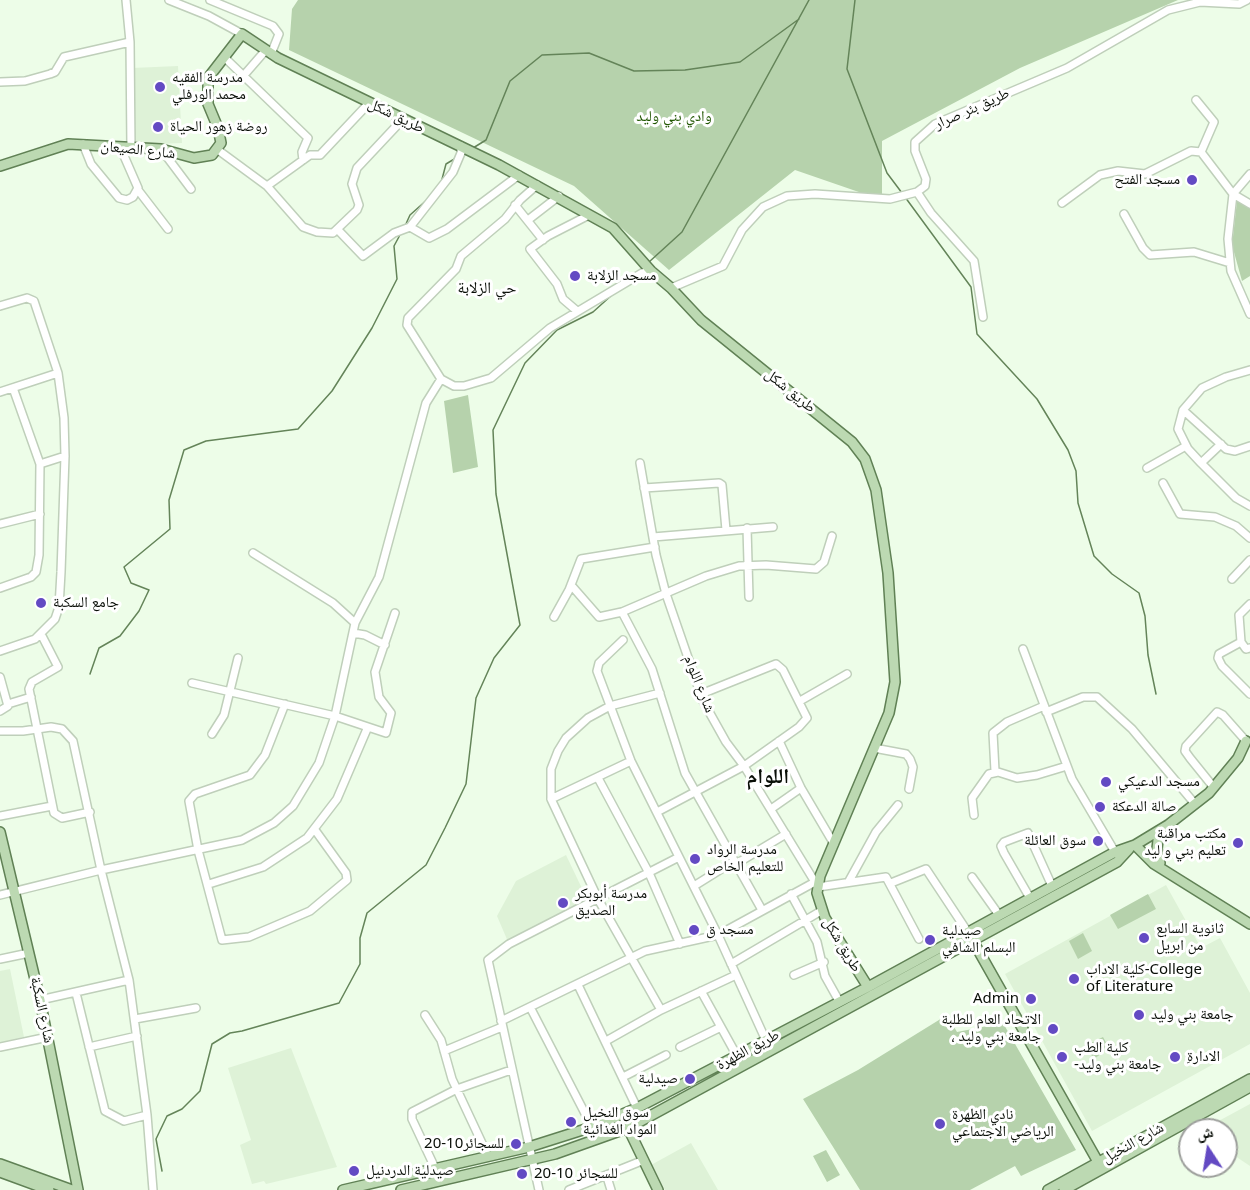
<!DOCTYPE html>
<meta charset="utf-8">
<style>
body{margin:0}
#map{position:relative;width:1250px;height:1190px;overflow:hidden;background:#edfde8;font-family:"Noto Sans","Noto Naskh Arabic",sans-serif}
canvas{display:block}
.north{position:absolute;left:1178px;top:1118px;width:60px;height:60px;box-sizing:border-box;background:#fff;border:2px solid #9d9f9c;border-radius:50%;rotate:348deg;font-size:16px;font-weight:700;line-height:24px;text-align:center;color:#090e07}
.north::after{content:'';display:block;margin:auto;width:21px;height:27px;background:#634ac3;clip-path:polygon(50% 0,100% 100%,50% 72%,0 100%)}
</style>
<div id="map">
<canvas width="1250" height="1190"></canvas>
<div class="north">ش</div>
</div>
<script>
const context = document.querySelector('canvas').getContext('2d');
context.lineJoin = 'round';
function paint(path, color) { context.fillStyle = color; context.fill(path, 'evenodd'); }
const toPath = rows => new Path2D(rows.map(r => 'M' + r).join(''));
function trace(path, color, width, dash) { context.strokeStyle = color; context.lineWidth = width; context.lineCap = dash ? 'butt' : 'round'; context.setLineDash(dash || []); context.stroke(path); }
function label(font, color, halo, rows, align = 'center') {
  context.font = font + ' "Noto Sans","Noto Naskh Arabic",sans-serif'; context.lineWidth = 6; context.setLineDash([]); context.textBaseline = 'middle'; context.strokeStyle = halo; context.fillStyle = color; for (const [text, x, y, turn = 0] of rows) {
    context.save(); context.translate(x, y); context.rotate((+turn || 0) * Math.PI / 180); context.textAlign = isNaN(turn) ? turn : align; if (halo) context.strokeText(text, 0, 0); context.fillText(text, 0, 0); context.restore();
  }
}
const built = toPath([
 [178,66,182,143,132,145,132,68],
 [566,855,588,901,509,944,497,916,516,881],
 [1166,885,1201,948,1220,938,1250,993,1250,1044,1092,1131,1005,974],
 [10,969,24,1037,0,1043,0,971],
 [291,1048,337,1167,266,1184,264,1181,252,1184,240,1145,251,1140,228,1068],
 [1250,1104,1250,1166,1226,1150,1226,1130,1202,1130],
 [691,1143,718,1190,665,1190,651,1165]
]);
const green = toPath([
 [298,0,1178,0,1020,68,882,141,882,200,795,170,669,270,574,186,289,50,292,9],
 [1237,201,1250,207,1250,276,1242,281,1232,245],
 [468,395,478,467,453,473,444,401],
 [1148,894,1156,909,1118,929,1110,915],
 [1083,933,1092,951,1078,959,1069,941],
 [947,1015,957,1032,1003,1023,1076,1150,1021,1176,1015,1166,970,1190,860,1190,803,1099,858,1070],
 [1103,1037,1109,1048,1094,1059,1085,1046],
 [826,1150,840,1175,827,1182,813,1156]
]);
const stream = toPath([
 [855,0,847,69,887,173,902,193],
 [473,148,486,140,510,81,542,55,589,53,634,71,685,70,740,62,799,19],
 [441,183,446,164,456,158],
 [905,197,971,287,977,334,1037,399,1068,450,1076,471,1078,503,1094,556,1112,574,1139,593,1145,616,1148,655,1156,694],
 [405,226,410,215,429,198],
 [649,262,682,232,809,0],
 [90,674,99,648,120,636,139,611,149,590,131,583,124,567,170,529,169,500,184,450,206,441,298,429,332,391,372,328,397,279,394,246,401,233],
 [162,1171,156,1139,167,1116,182,1109,200,1091,212,1044,230,1033,242,1031,339,1003,360,964,360,938,367,913,426,865,445,828,466,784,476,698,494,658,520,625,496,494,493,430,525,363,557,330,593,312,613,294]
]);
const minor = toPath([
 [169,0,209,16,242,34],
 [210,0,273,26,279,34,271,54],
 [130,42,131,149],
 [224,57,308,138,302,152,303,160],
 [245,74,265,51],
 [0,82,25,81,50,74,55,72,64,57,130,42,126,0],
 [1196,100,1214,122,1201,152],
 [83,144,91,164,119,198,127,200,133,197,138,188,121,149],
 [161,149,191,189],
 [218,150,267,186,303,227,317,232,333,233,357,210,359,205,352,184,357,168,403,119],
 [1250,174,1233,194,1228,239,1231,271,1250,314],
 [537,185,520,200,505,219,461,256,456,269,408,318,407,325,441,379,454,386,464,386,491,378,550,328,642,273,651,271],
 [267,186,310,155,320,155,369,103],
 [138,190,168,229],
 [917,192,931,213,974,261,983,317],
 [1062,203,1100,175,1118,171,1145,174,1191,151,1201,152,1233,194,1250,204],
 [515,205,543,240],
 [1124,214,1143,248,1150,255,1194,252,1230,263],
 [528,220,559,196],
 [410,227,453,172,461,153,461,146],
 [338,230,363,256,394,233,410,227,429,238,447,229,519,175],
 [671,288,723,266,742,230,763,207,787,196,815,194,890,199,917,192,925,186,926,179,915,151,915,142,935,124,1067,68,1168,10,1200,2,1239,4,1247,0],
 [0,306,27,298,34,301,58,373,64,418,65,456,61,572,59,607,55,619,35,639,0,651],
 [577,311,563,299,557,284,530,249,548,236,589,215],
 [1250,370,1226,377,1202,388,1183,410,1178,429,1188,449,1201,463,1236,498,1250,506],
 [0,392,58,373],
 [1183,410,1226,449,1235,451,1250,446],
 [640,463,656,555,666,594,703,701,726,742,744,766,818,887,886,877,919,939],
 [1201,463,1221,444],
 [40,464,65,456],
 [1147,468,1186,446],
 [1163,483,1180,514,1215,517,1236,526,1250,538],
 [644,488,719,483,722,485,726,530],
 [0,524,40,514],
 [747,528,749,597],
 [653,537,773,527],
 [253,553,333,603,355,623],
 [1232,579,1250,560],
 [571,585,599,617,622,612,706,576,739,566,766,565,816,569,824,562,832,536],
 [0,588,31,577,36,572,39,555,40,464,13,388],
 [1250,604,1239,615,1241,642,1246,649,1250,648],
 [622,612,652,669,685,773,762,910],
 [554,617,569,590,581,559,655,547],
 [353,633,365,635,385,645],
 [41,634,58,667,32,682,29,689,54,813,62,818,90,812],
 [623,640,599,663,597,671,631,761,718,935,768,1045],
 [1241,642,1219,654,1218,658,1222,666,1250,694],
 [1023,649,1072,779,1115,852],
 [0,677,8,706,0,711],
 [192,683,335,716,386,733,391,713,379,697,375,672,395,613],
 [660,693,610,706,588,718,566,738,558,751,551,769,551,799,598,899,661,1010],
 [800,701,847,674],
 [8,704,31,697],
 [285,704,265,755,250,775,195,794,189,801,198,850,222,940,249,937,310,911,347,880,346,873,315,830],
 [1046,712,1083,697,1097,697,1132,729,1195,804],
 [0,731,23,731,51,727,62,729,73,741,101,870,129,980,40,1000],
 [212,734,224,715,238,658],
 [779,741,801,788,834,844],
 [874,748,906,754,910,759,913,767,909,789],
 [995,771,993,733,1007,722,1044,706],
 [598,778,649,873,680,944],
 [1211,784,1190,758,1185,751,1186,746,1217,712,1223,715,1246,741],
 [551,799,631,761],
 [771,809,801,788],
 [657,812,744,766,799,727,807,718,783,670,776,664,701,694],
 [974,815,972,798,989,774,998,772,1017,778,1037,775,1067,766],
 [0,816,52,806],
 [736,864,786,834],
 [972,877,999,915],
 [849,881,876,832,898,805],
 [891,883,926,869,969,934],
 [209,884,263,867,307,838,337,799,367,729],
 [694,886,734,861],
 [791,894,817,942,825,976,839,1001],
 [0,895,101,870,242,840,274,823,293,806,319,763,335,716,355,623,379,577,426,403,441,379],
 [1030,898,1004,853,1001,846,1004,842,1028,833,1052,886],
 [0,959,29,953],
 [731,964,821,911],
 [794,975,824,962],
 [129,980,147,1115,153,1190],
 [578,985,637,1108],
 [701,991,737,1056],
 [76,993,105,1111,124,1121,147,1115],
 [530,1007,592,1127],
 [425,1015,441,1040,452,1079,488,1156],
 [135,1019,196,1008],
 [501,1021,645,951,718,935,815,882],
 [606,1041,661,1010,736,975],
 [0,1047,48,1037],
 [89,1047,137,1036],
 [680,1047,721,1027],
 [444,1051,502,1027],
 [623,1077,666,1055],
 [435,1168,412,1119,412,1112,457,1089,511,1070],
 [607,1177,611,1190],
 [539,1190,488,960,509,944,679,857],
 [569,1190,644,1160]
]);
const major = toPath([
 [0,166,68,144,161,149,194,158,212,155,221,143,218,128,208,104,208,78,242,34,278,58,499,165,613,228,651,271,671,288,701,320,852,442,865,459,876,490,888,573,895,682,889,713,820,876,817,893,825,918,868,987],
 [1159,831,1157,849,1160,863],
 [0,832,40,1000,78,1190],
 [1135,845,1154,864,1250,924],
 [973,941,1102,1169],
 [628,1128,658,1190],
 [0,1164,72,1190],
 [0,1172,49,1190],
 [343,1190,529,1147,592,1127,637,1108,868,987,1115,852,1135,845,1168,825,1209,793,1238,758,1246,741],
 [401,1190,555,1154,628,1128,1117,862,1129,849],
 [1048,1190,1250,1079],
 [1064,1190,1250,1087]
]);
const markers = [
 [160,87,6,"#634ac3"],
 [158,127,6,"#634ac3"],
 [1192,180,6,"#634ac3"],
 [575,276,6,"#634ac3"],
 [41,603,6,"#634ac3"],
 [1106,782,6,"#634ac3"],
 [1100,807,6,"#634ac3"],
 [1098,841,6,"#634ac3"],
 [1238,843,6,"#634ac3"],
 [695,859,6,"#634ac3"],
 [563,903,6,"#634ac3"],
 [694,930,6,"#634ac3"],
 [1144,938,6,"#634ac3"],
 [930,940,6,"#634ac3"],
 [1074,979,6,"#634ac3"],
 [1031,999,6,"#634ac3"],
 [1139,1015,6,"#634ac3"],
 [1053,1029,6,"#634ac3"],
 [1062,1057,6,"#634ac3"],
 [1175,1057,6,"#634ac3"],
 [690,1079,6,"#634ac3"],
 [571,1122,6,"#634ac3"],
 [940,1124,6,"#634ac3"],
 [516,1144,6,"#634ac3"],
 [354,1171,6,"#634ac3"],
 [522,1174,6,"#634ac3"]
];
const poiNames = [
 ["مدرسة الفقيه",172,78],
 ["محمد الورفلي",172,95],
 ["روضة زهور الحياة",170,127],
 ["مسجد الفتح",1180,180,"right"],
 ["مسجد الزلابة",587,276],
 ["جامع السكبة",53,603],
 ["مسجد الدعيكي",1118,782],
 ["صالة الدعكة",1112,807],
 ["مكتب مراقبة",1226,834,"right"],
 ["تعليم بني و ليد",1226,851,"right"],
 ["سوق العائلة",1086,841,"right"],
 ["مدرسة الرواد",707,850],
 ["للتعليم الخاص",707,867],
 ["مدرسة أبوبكر",575,894],
 ["الصديق",575,911],
 ["ثانوية السابع",1156,929],
 ["من ابريل",1156,946],
 ["مسجد ق",706,930],
 ["صيدلية",942,931],
 ["البسلم الشافي",942,948],
 ["كلية الاداب-College",1086,970],
 ["of Literature",1086,987],
 ["Admin",1019,999,"right"],
 ["جامعة بني وليد",1151,1015],
 ["الاتحاد العام للطلبة",1041,1020,"right"],
 ["، جامعة بني وليد",1041,1037,"right"],
 ["كلية الطب",1074,1048],
 ["-جامعة بني وليد",1074,1065],
 ["ِالادارة",1187,1057],
 ["صيدلية",678,1079,"right"],
 ["سوق النخيل",583,1113],
 ["المواد الغذائية",583,1130],
 ["نادي الظهرة",952,1115],
 ["الرياضي الاجتماعي",952,1132],
 ["20-10للسجائر",504,1144,"right"],
 ["صيدلية الدردنيل",366,1171],
 ["20-10 للسجائر",534,1174]
];
const streetNames = [
 ["طريق بئر صرار",972,109,-24],
 ["طريق شكل",396,116,26],
 ["شارع الصيعان",138,150,6],
 ["طريق شكل",790,391,39],
 ["شارع اللوام",699,684,68],
 ["طريق شكل",842,945,59],
 ["شارع السكبة",42,1010,78],
 ["طريق الظهرة",748,1050,-28],
 ["شارع النخيل",1133,1143,-29]
];
const parkNames = [
 ["وادي بني وليد",674,117]
];
const neighbourhoodNames = [
 ["حي الزلابة",487,288]
];
const districtNames = [
 ["اللوام",768,777]
];
paint(built, '#def2d7');
paint(green, '#b6d2ac');
trace(stream, '#648459', 1.5);
trace(minor, '#bfcfba', 10);
trace(major, '#608155', 12);
trace(minor, '#fff', 7);
trace(major, '#bcd9b2', 9);
for (const [x, y, r, color] of markers) { const dot = new Path2D(); dot.arc(x, y, r, 0, 2 * Math.PI); context.fillStyle = color; context.fill(dot); trace(dot, '#fff', 2); }
label('15px', '#090e07', '#fff', poiNames, 'left');
label('15px', '#090e07', '#fff', streetNames);
label('15px', '#205600', '#fff', parkNames);
label('16px', '#090e07', '#fff', neighbourhoodNames);
label('bold 21px', '#090e07', '#fff', districtNames);
</script>
